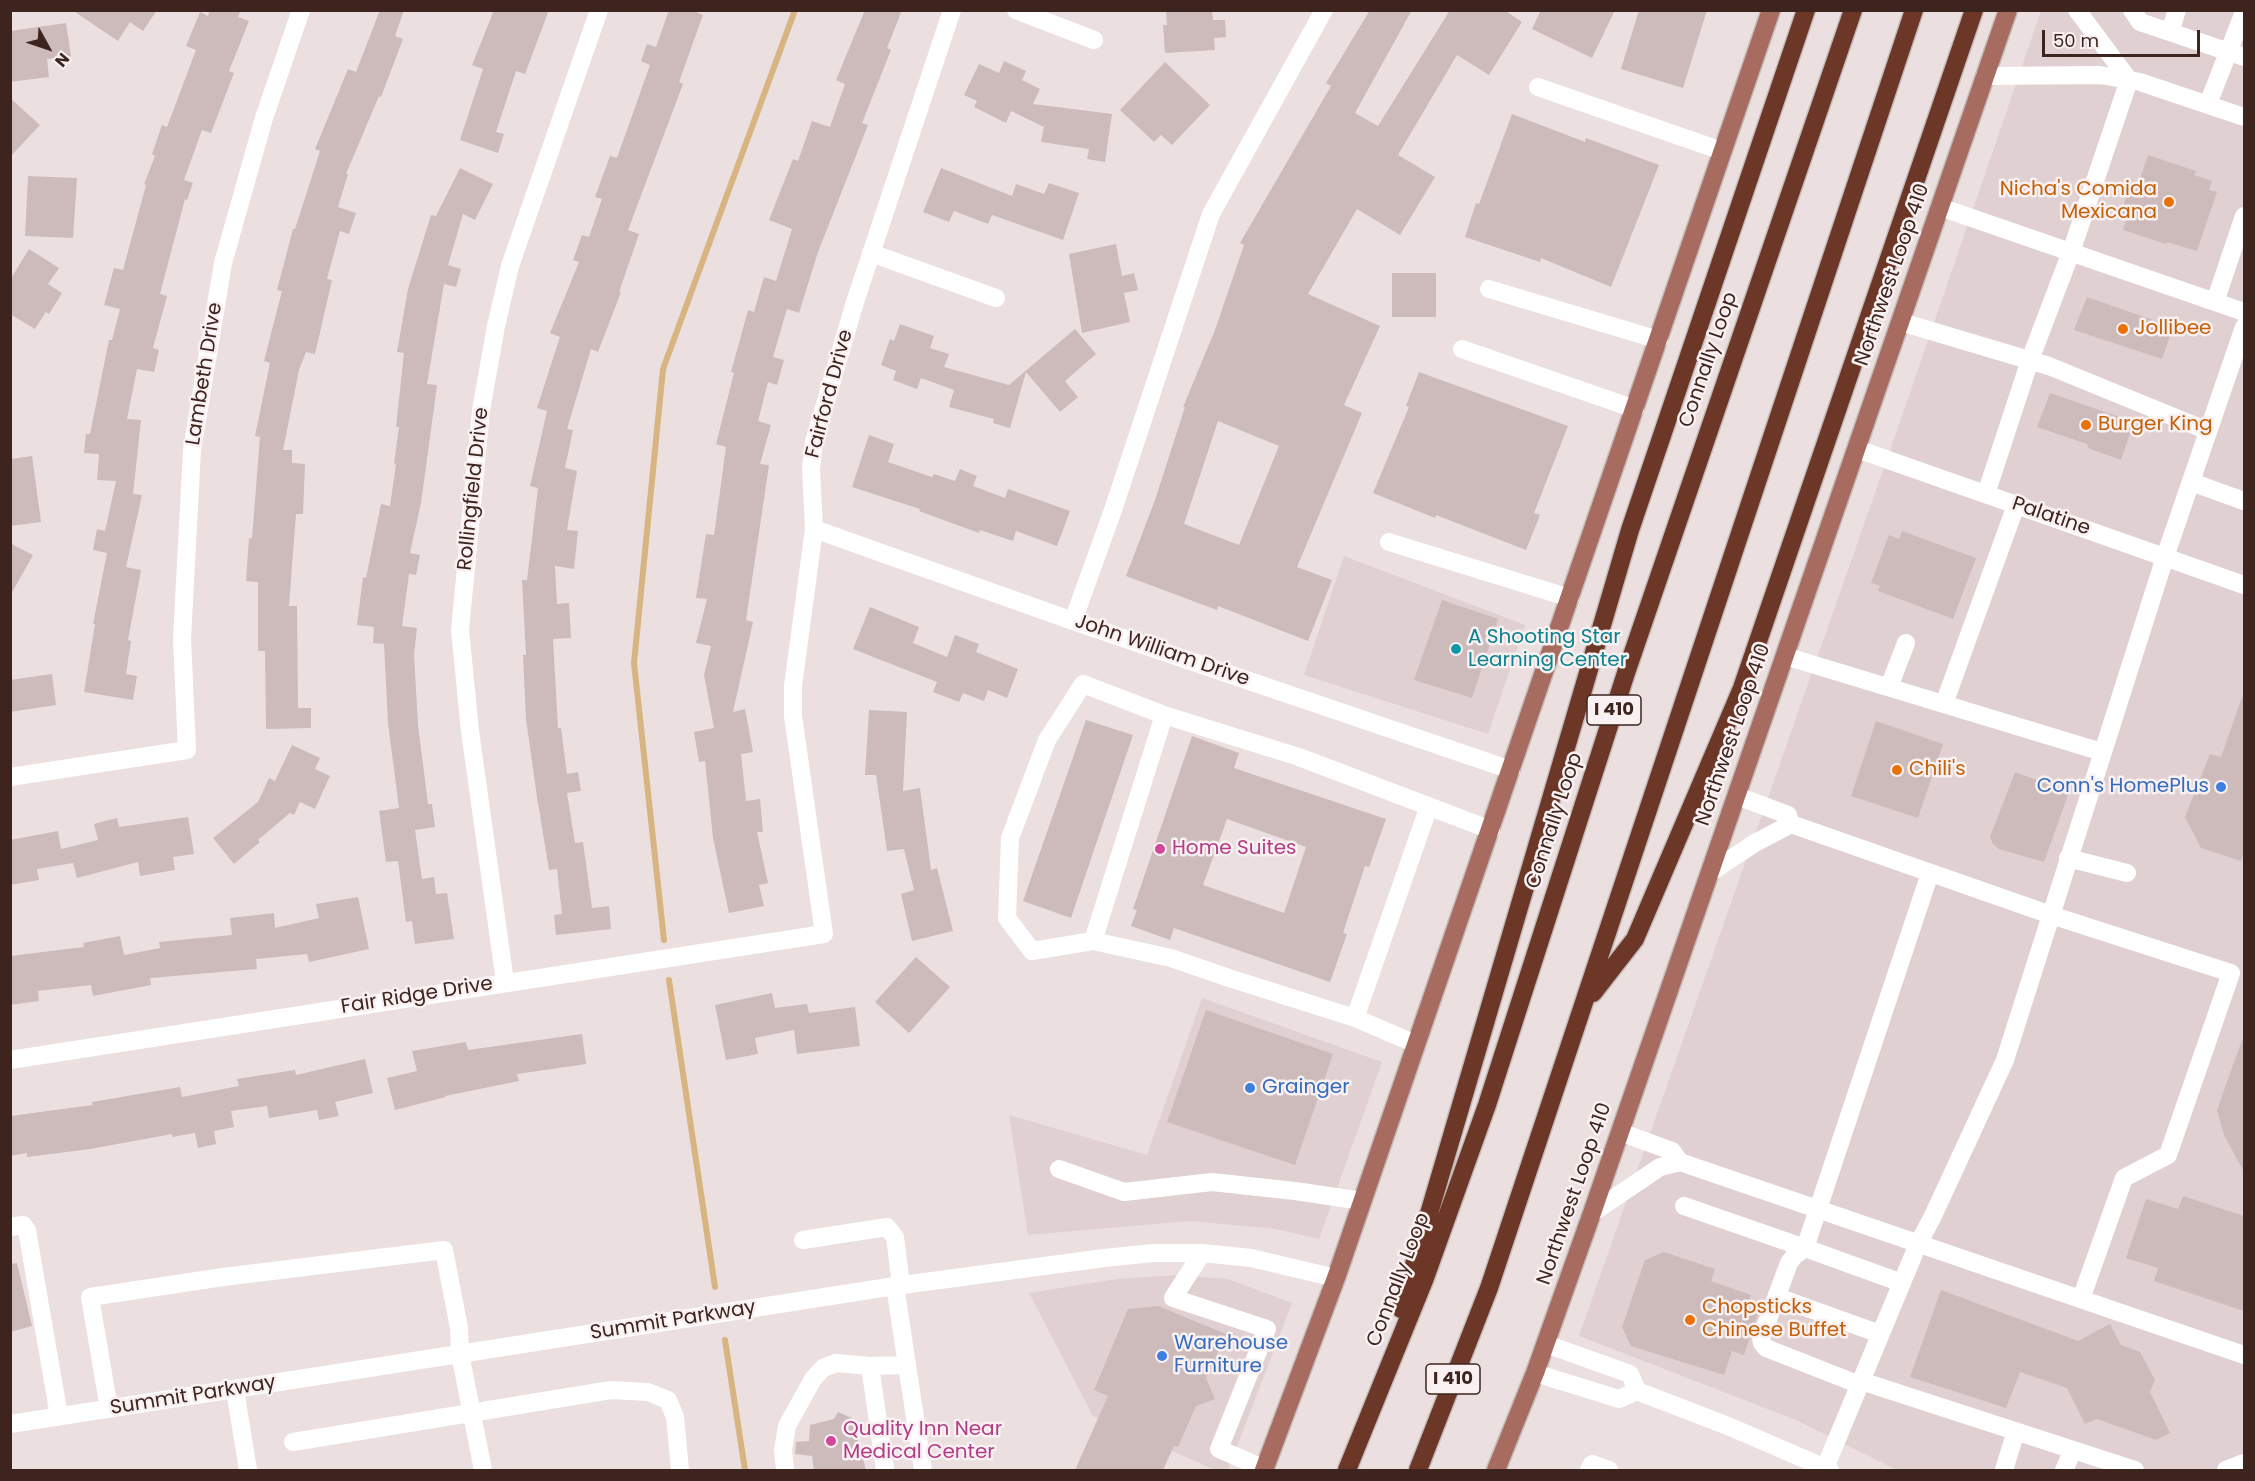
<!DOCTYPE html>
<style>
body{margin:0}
#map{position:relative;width:2255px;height:1481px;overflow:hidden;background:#ecdfe0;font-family:Poppins,sans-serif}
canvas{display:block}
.frame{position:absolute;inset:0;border:12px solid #3e241e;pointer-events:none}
.north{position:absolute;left:18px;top:18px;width:60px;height:60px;-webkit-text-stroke:4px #f8f0f1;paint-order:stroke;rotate:130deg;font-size:16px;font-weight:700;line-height:24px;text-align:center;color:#3e241e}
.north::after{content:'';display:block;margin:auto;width:21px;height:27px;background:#3e241e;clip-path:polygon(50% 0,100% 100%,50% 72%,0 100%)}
.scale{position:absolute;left:2042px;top:30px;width:158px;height:27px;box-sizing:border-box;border:3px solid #3e241e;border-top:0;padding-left:8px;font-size:18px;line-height:21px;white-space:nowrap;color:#3e241e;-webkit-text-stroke:4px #f8f0f1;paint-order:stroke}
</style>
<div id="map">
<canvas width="2255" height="1481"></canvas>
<div class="frame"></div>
<div class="north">N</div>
<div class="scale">50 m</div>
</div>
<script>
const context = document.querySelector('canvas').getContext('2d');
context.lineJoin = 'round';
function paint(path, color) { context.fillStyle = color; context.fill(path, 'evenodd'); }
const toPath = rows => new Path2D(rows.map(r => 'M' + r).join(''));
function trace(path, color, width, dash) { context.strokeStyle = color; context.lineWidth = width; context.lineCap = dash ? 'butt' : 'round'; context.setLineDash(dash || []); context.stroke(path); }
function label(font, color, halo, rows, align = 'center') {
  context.font = font + ' Poppins,sans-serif'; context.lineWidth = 5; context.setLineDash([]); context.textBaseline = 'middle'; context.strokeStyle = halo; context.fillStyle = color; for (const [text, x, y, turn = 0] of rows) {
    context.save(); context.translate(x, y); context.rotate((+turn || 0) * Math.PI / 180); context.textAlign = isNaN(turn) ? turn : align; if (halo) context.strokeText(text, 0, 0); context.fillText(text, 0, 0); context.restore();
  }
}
const built = toPath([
 [2041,11,2244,11,2244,1470,1897,1470,1796,1420,1579,1336,1902,416],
 [1344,556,1525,625,1488,734,1304,675],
 [1202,998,1382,1062,1319,1239,1276,1229,1190,1221,1028,1235,1009,1115,1147,1155],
 [1176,1275,1228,1279,1292,1303,1228,1470,1215,1470,1093,1416,1029,1293,1117,1279]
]);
const stream = toPath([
 [664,940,634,663,663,369,795,10],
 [669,980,715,1287],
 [725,1340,745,1470]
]);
const building = toPath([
 [72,10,157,10,143,31,130,22,118,41],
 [210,10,241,10,238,17,249,21,229,71,234,73,211,133,202,130,184,180,193,183,187,200,185,199,160,294,167,296,153,348,159,350,154,372,137,369,127,419,141,420,133,494,142,495,126,567,141,570,128,640,131,641,126,674,137,676,133,700,84,692,95,624,93,624,107,553,93,550,97,529,105,531,116,481,97,480,99,454,84,453,86,434,90,434,109,340,112,340,120,309,104,305,114,268,123,270,146,185,144,184,155,156,152,154,162,125,167,127,196,50,186,46,200,12,208,16],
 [380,10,404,10,395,36,403,39,381,97,379,96,346,174,348,174,338,207,356,213,349,234,340,231,327,279,332,280,315,354,306,352,299,370,283,450,292,450,292,463,305,464,303,514,296,514,289,606,297,606,298,708,311,708,311,728,266,729,265,651,258,651,258,582,246,581,249,538,252,538,260,437,255,436,270,363,264,361,282,291,277,290,293,229,295,229,320,151,315,149,348,69,356,72],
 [494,10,549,10,525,74,516,71,496,132,504,134,498,153,460,140,483,69,472,65],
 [669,10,691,10,703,15,679,82,683,84,628,230,639,234,619,292,621,292,598,352,591,349,567,429,573,430,565,468,577,471,567,530,578,531,574,569,555,566,557,604,569,603,571,638,553,639,558,728,561,728,567,774,578,772,581,791,567,793,575,843,583,842,592,908,609,906,611,929,556,935,554,915,562,914,557,869,549,870,537,797,526,719,523,655,526,655,522,580,527,580,538,488,530,486,547,411,537,408,560,337,550,333,579,262,573,260,582,235,589,237,602,199,595,197,610,156,617,158,650,65,641,61,647,44,656,47],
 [865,10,902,10,887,48,891,50,862,123,868,125,818,252,799,313,787,309,773,357,784,360,777,385,768,382,758,421,771,425,760,464,769,465,746,620,753,622,733,712,745,709,753,752,741,754,746,801,760,799,763,832,757,832,768,883,759,885,764,906,729,913,713,838,705,761,699,762,694,732,714,728,704,675,711,646,696,643,707,599,696,598,706,534,714,535,726,447,716,444,734,373,731,372,748,310,754,312,764,277,776,281,792,229,769,220,793,159,798,161,812,121,830,127,845,84,836,80],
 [1166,10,1212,10,1213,20,1225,20,1226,37,1214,38,1215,50,1165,53,1163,25,1167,25],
 [1370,10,1412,10,1355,113,1378,126,1450,10,1504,10,1522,22,1489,75,1457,55,1398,155,1435,177,1400,235,1357,209,1308,294,1380,326,1344,405,1362,413,1297,567,1332,580,1308,641,1218,606,1217,610,1126,576,1155,500,1185,407,1183,407,1215,330,1244,245,1240,243,1331,86,1326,83],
 [1218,421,1279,446,1239,545,1184,524],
 [1541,10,1615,10,1592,58,1532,29],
 [1639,10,1707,10,1683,88,1621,69],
 [66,23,71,56,47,59,49,77,10,82,10,31],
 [1004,61,1026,71,1022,80,1040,89,1033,104,1112,114,1105,162,1087,159,1089,149,1041,142,1044,127,1011,111,1006,123,974,107,977,101,964,95,979,64,999,73],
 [1165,62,1210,105,1172,145,1161,135,1154,142,1120,110],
 [10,98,40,125,10,157],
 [1512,114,1585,142,1586,138,1659,165,1611,287,1541,258,1540,262,1465,237,1476,203,1479,204],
 [2148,155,2196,171,2194,175,2212,181,2209,190,2217,192,2197,251,2167,242,2166,244,2123,230,2128,215,2121,213,2131,183,2138,185],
 [460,168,493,184,475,220,463,214,448,265,461,269,456,287,444,284,427,384,437,385,431,430,421,503,410,553,420,555,416,575,409,574,402,626,417,628,414,655,418,725,428,804,432,804,435,827,415,830,422,879,434,877,436,894,447,893,454,939,415,944,412,921,406,922,398,861,386,862,379,811,399,808,388,723,384,644,373,643,374,627,357,625,363,577,366,578,381,504,390,506,396,464,394,463,399,427,396,427,404,353,397,352,408,289,431,215,436,216],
 [941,168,1012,196,1016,184,1044,194,1049,183,1079,193,1063,240,992,215,988,224,954,211,949,222,923,212],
 [28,176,77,178,73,238,25,236],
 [1116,244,1122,276,1134,273,1138,290,1124,293,1130,322,1082,333,1069,254],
 [29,249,59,268,48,284,62,293,49,314,46,312,35,329,10,314,10,280],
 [1392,273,1436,273,1436,317,1392,317],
 [2087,297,2173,327,2162,359,2074,330],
 [900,324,934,336,930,348,949,354,944,367,1009,385,1075,329,1096,354,1065,381,1078,397,1060,412,1026,372,1010,428,993,423,994,419,949,407,954,390,921,378,917,389,893,380,896,371,881,365,890,339,894,341],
 [1419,372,1568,426,1534,513,1540,515,1526,550,1436,515,1435,518,1373,493,1409,407,1406,406],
 [2050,393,2134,422,2121,460,2088,448,2087,444,2037,427],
 [869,435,894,444,888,462,932,477,934,474,955,481,960,469,977,476,973,486,1005,498,1008,489,1070,511,1057,546,1016,531,1013,541,980,530,979,533,919,511,920,509,852,487],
 [32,456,41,522,10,526,10,459],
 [1902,531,1976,558,1953,619,1878,591,1880,586,1871,583,1889,535,1899,539],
 [10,543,33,555,10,596],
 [1442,600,1498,619,1472,698,1414,680],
 [870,607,919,627,913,643,947,657,955,635,979,644,976,652,1018,669,1007,698,988,690,984,701,963,693,959,702,933,692,937,682,853,649],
 [52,674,56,705,10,712,10,680],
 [2242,697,2244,697,2244,851,2241,861,2201,848,2185,817,2210,754,2221,757],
 [869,710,907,712,903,791,920,788,931,870,937,868,953,931,912,941,901,894,914,890,904,849,887,851,876,775,865,775],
 [1086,720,1133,735,1071,918,1023,901],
 [1876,721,1943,744,1918,818,1851,796],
 [1192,736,1239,753,1234,768,1386,819,1369,867,1365,866,1343,933,1347,934,1330,982,1174,928,1170,940,1131,926,1137,910,1133,909],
 [1227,819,1306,847,1284,913,1203,885],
 [292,745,320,758,315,769,330,776,315,809,300,802,294,815,290,813,258,840,260,842,234,864,213,838,258,802,269,778,275,781],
 [2015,772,2069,792,2044,862,1999,849,1993,844,1990,837],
 [188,817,194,854,173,857,175,870,140,876,138,862,77,878,73,863,37,869,39,880,10,885,10,840,58,831,61,849,98,840,94,824,117,818,119,827],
 [358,897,369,949,309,962,307,954,256,959,257,969,150,978,151,985,93,996,91,985,38,991,39,1001,10,1005,10,956,84,947,83,943,120,936,124,955,160,948,159,942,232,935,230,918,274,913,275,928,319,918,316,904],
 [916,957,950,987,909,1033,875,1002],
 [772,993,775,1008,807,1004,809,1013,855,1007,860,1046,797,1054,794,1030,755,1038,758,1054,726,1060,715,1005],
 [1206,1010,1333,1054,1295,1165,1167,1122],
 [582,1034,586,1064,517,1074,519,1081,445,1096,446,1097,395,1110,387,1078,417,1071,412,1051,466,1042,468,1050],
 [2242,1040,2244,1040,2244,1172,2224,1135,2217,1110],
 [365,1059,373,1093,335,1102,339,1116,319,1120,317,1110,269,1118,267,1106,231,1111,234,1127,214,1131,216,1144,198,1148,195,1133,172,1137,172,1134,90,1149,27,1157,27,1153,10,1156,10,1116,93,1105,92,1102,180,1087,182,1097,239,1086,237,1079,295,1070,296,1075],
 [2183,1196,2244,1216,2244,1311,2154,1281,2158,1268,2126,1258,2146,1199,2178,1209],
 [1664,1252,1715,1269,1711,1281,1751,1295,1746,1309,1758,1313,1744,1355,1732,1351,1724,1375,1631,1346,1622,1327,1645,1260],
 [17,1263,32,1326,10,1332,10,1264],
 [1941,1290,2078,1341,2110,1324,2121,1345,2140,1352,2155,1380,2150,1392,2170,1433,2156,1440,2097,1419,2085,1424,2067,1388,2020,1372,2006,1408,1910,1377],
 [1158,1306,1226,1334,1206,1378,1215,1399,1196,1406,1178,1447,1174,1446,1163,1470,1075,1470,1108,1396,1094,1390,1128,1309],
 [838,1412,852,1418,866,1470,814,1470,812,1456,795,1454,796,1442,809,1441,810,1425,834,1419]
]);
const minor = toPath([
 [1016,10,1094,40],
 [2077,10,2129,80],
 [2132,10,2140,22,2244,57],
 [2170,32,2177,10],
 [1985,76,2100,75,2140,82,2244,117],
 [1538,87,1722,151],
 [2208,104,2244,12],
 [1940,207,2244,312],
 [871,253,996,298],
 [1489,289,1659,340],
 [2215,302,2244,216],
 [1901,322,2049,366,2208,431],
 [1462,349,1635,409],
 [1857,449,2244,585],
 [2191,482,2244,501],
 [1986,494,2030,360,2071,252,2129,80],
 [814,529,1073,621,1511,770],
 [1389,542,1570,598],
 [1073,621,1113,510,1211,214,1324,10],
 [1785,656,2102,752],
 [1889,687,1906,643],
 [1944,704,2016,505],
 [10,777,187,750,182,639,192,450,223,263,264,118,301,10],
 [1737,796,1788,815,1791,824],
 [1791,824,2051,915,2231,973,2168,1155,2124,1178,2081,1299],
 [2068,858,2127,873],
 [1711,872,1755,843,1791,824],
 [1093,941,1164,715],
 [505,982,470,731,460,630,481,410,496,326,510,266,599,10],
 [1355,1018,1429,806],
 [1416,1044,1355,1018,1229,978,1171,958,1093,941,1032,951,1007,918,1010,838,1047,740,1083,684,1164,715,1299,757,1491,830],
 [10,1060,824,934,793,716,793,686,814,529,811,469,814,442,855,302,952,10],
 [1620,1132,1672,1151,1680,1162],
 [1059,1169,1124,1192,1212,1182,1295,1191,1362,1201],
 [1684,1206,1805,1248,1794,1256,1789,1263,1761,1338,1762,1343,1766,1348,1860,1385],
 [1592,1213,1660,1167,1680,1162,2244,1355],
 [10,1227,23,1225,27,1230,59,1416],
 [803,1240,887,1227,895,1237,901,1285],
 [1202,1253,1173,1298,1267,1329,1219,1449,1265,1469],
 [1902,1283,1805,1248,1930,873],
 [895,1286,923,1470],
 [1777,1297,1880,1334],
 [1546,1344,1630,1374,1637,1391],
 [870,1366,885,1470],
 [1535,1373,1619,1399,1637,1391,1728,1426,1830,1470],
 [1861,1381,2135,1470],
 [235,1390,248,1470],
 [109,1409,90,1297,223,1277,444,1250,459,1328,460,1354,483,1470],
 [10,1424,895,1286,1104,1258,1153,1253,1202,1253,1251,1258,1336,1278],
 [293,1442,611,1390,648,1392,668,1400,675,1417,680,1470],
 [1825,1468,1918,1244,1932,1218,2005,1060,2165,557,2244,327],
 [785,1470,783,1450,787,1426,813,1379,823,1368,836,1363,870,1366,907,1365],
 [1589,1470,1592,1464,1609,1470],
 [2004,1470,2016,1431],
 [2064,1470,2073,1450],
 [2226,1470,2244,1463]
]);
const major = toPath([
 [1264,1470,1336,1278,1771,10],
 [1496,1470,1535,1373,1592,1213,2008,10]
]);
const highway = toPath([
 [1593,993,1635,939,1742,688,1974,10],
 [1401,1309,1630,530,1806,10],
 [1347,1470,1425,1278,1487,1105,1626,673,1853,10],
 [1418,1470,1489,1288,1914,10]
]);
const markers = [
 [2169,202,6,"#e8710a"],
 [2123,329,6,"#e8710a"],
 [2086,425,6,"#e8710a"],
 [1456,649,6,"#0f9aa8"],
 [1897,770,6,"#e8710a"],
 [2221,787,6,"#3f7fe0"],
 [1160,849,6,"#d1479c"],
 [1250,1088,6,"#3f7fe0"],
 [1690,1320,6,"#e8710a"],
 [1162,1356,6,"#3f7fe0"],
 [831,1441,6,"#d1479c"]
];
const shields = [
 [1614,710,54],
 [1453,1379,54]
];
const shieldNames = [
 ["I 410",1614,710],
 ["I 410",1453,1379]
];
const foodNames = [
 ["Nicha's Comida",2157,190,"right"],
 ["Mexicana",2157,213,"right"],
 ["Jollibee",2135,329],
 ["Burger King",2098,425],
 ["Chili's",1909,770],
 ["Chopsticks",1702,1308],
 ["Chinese Buffet",1702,1331]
];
const streetNames = [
 ["Northwest Loop 410",1893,275,-71],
 ["Connally Loop",1709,360,-71],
 ["Lambeth Drive",205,374,-81],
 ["Fairford Drive",830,394,-75],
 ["Rollingfield Drive",474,489,-84],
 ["Palatine",2051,517,19],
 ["John William Drive",1162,651,19],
 ["Northwest Loop 410",1734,735,-71],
 ["Connally Loop",1555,821,-72],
 ["Fair Ridge Drive",417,996,-9],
 ["Northwest Loop 410",1575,1194,-71],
 ["Connally Loop",1399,1280,-69],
 ["Summit Parkway",673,1321,-9],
 ["Summit Parkway",193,1396,-9]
];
const cultureNames = [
 ["A Shooting Star",1468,638],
 ["Learning Center",1468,661]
];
const shopNames = [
 ["Conn's HomePlus",2209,787,"right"],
 ["Grainger",1262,1088],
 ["Warehouse",1174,1344],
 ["Furniture",1174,1367]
];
const hotelNames = [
 ["Home Suites",1172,849],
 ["Quality Inn Near",843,1430],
 ["Medical Center",843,1453]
];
paint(built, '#e0d0d1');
trace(stream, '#d8b481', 6);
paint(building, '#cdbbbc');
trace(major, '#c5bdbc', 21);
trace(highway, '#c5bdbc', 21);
trace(minor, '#fff', 18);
trace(major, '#a76c5f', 18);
trace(highway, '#6d3727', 18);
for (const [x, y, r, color] of markers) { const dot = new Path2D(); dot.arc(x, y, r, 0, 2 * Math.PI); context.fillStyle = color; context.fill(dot); trace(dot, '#f8f0f1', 2); }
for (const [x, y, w] of shields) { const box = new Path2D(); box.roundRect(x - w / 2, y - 15, w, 30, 4.5); context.fillStyle = '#f8f0f1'; context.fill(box); trace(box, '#3e241e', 1.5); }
label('bold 18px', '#3e241e', null, shieldNames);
label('20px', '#c56008', '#f8f0f1', foodNames, 'left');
label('20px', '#3e241e', '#f8f0f1', streetNames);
label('20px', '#0d838f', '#f8f0f1', cultureNames, 'left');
label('20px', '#366cbe', '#f8f0f1', shopNames, 'left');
label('20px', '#b23c85', '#f8f0f1', hotelNames, 'left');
</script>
